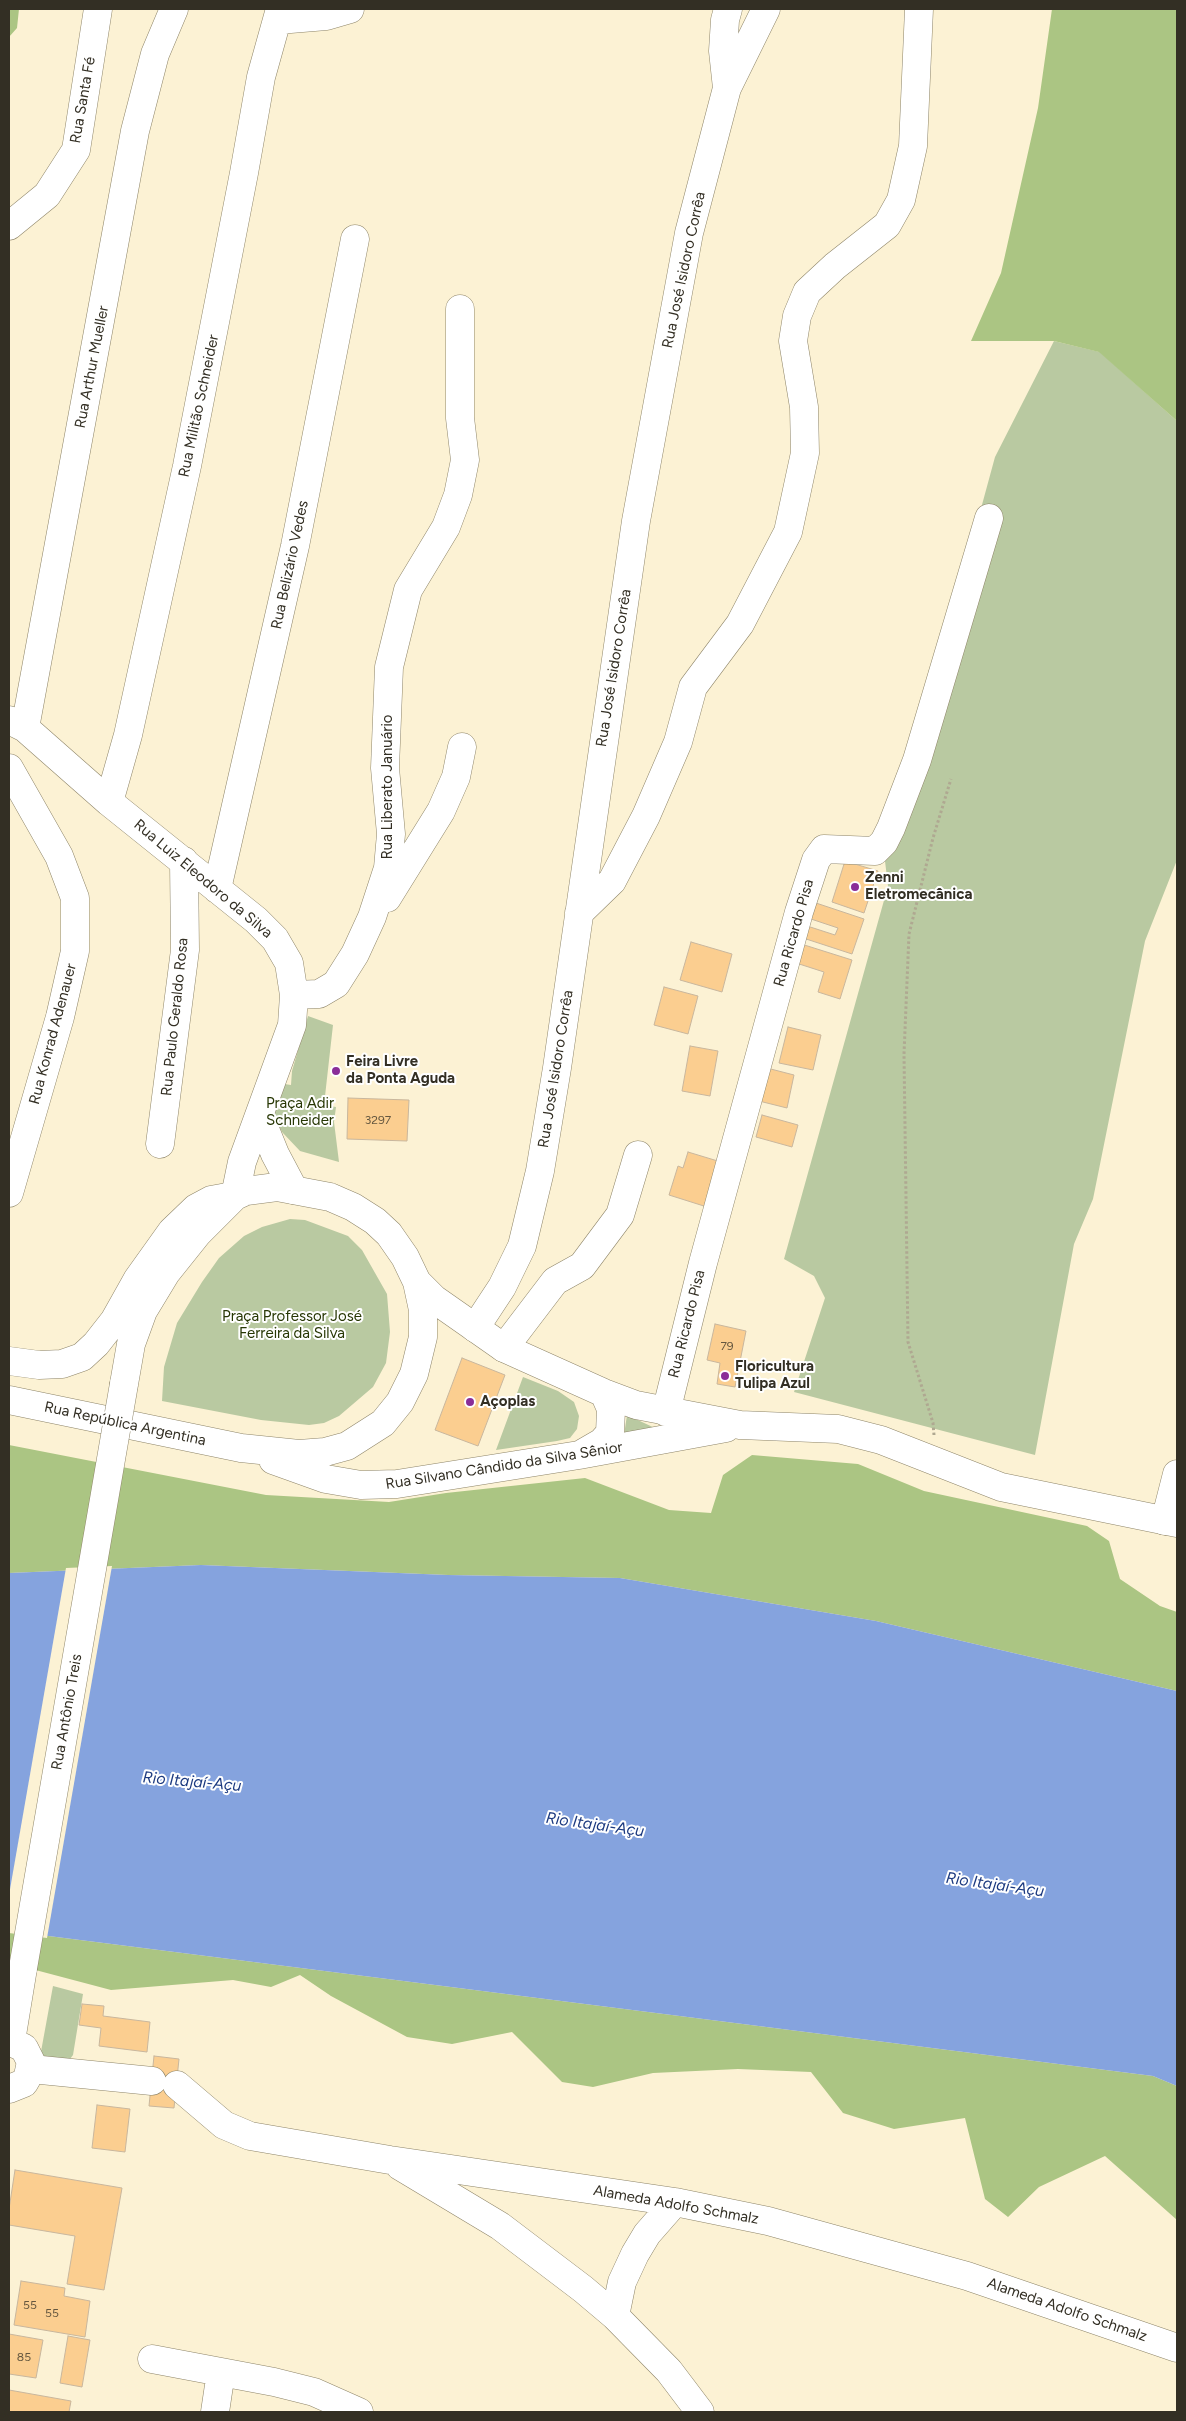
<!DOCTYPE html>
<meta charset="utf-8">
<style>
body{margin:0}
#map{position:relative;width:1186px;height:2421px;overflow:hidden;background:#fcf2d4;font-family:Figtree,sans-serif}
canvas{display:block}
.frame{position:absolute;inset:0;border:10px solid #332f24;pointer-events:none}
</style>
<div id="map">
<canvas width="1186" height="2421"></canvas>
<div class="frame"></div>
</div>
<script>
const context = document.querySelector('canvas').getContext('2d');
context.lineJoin = 'round';
function paint(path, color) { context.fillStyle = color; context.fill(path, 'evenodd'); }
const toPath = rows => new Path2D(rows.map(r => 'M' + r).join(''));
function trace(path, color, width, dash) { context.strokeStyle = color; context.lineWidth = width; context.lineCap = dash ? 'butt' : 'round'; context.setLineDash(dash || []); context.stroke(path); }
function label(font, color, halo, rows, align = 'center') {
  context.font = font + ' Figtree,sans-serif'; context.lineWidth = 4; context.setLineDash([]); context.textBaseline = 'middle'; context.strokeStyle = halo; context.fillStyle = color; for (const [text, x, y, turn = 0] of rows) {
    context.save(); context.translate(x, y); context.rotate((+turn || 0) * Math.PI / 180); context.textAlign = isNaN(turn) ? turn : align; if (halo) context.strokeText(text, 0, 0); context.fillText(text, 0, 0); context.restore();
  }
}
const green = toPath([
 [1054,341,1100,352,1177,421,1177,860,1145,941,1093,1199,1074,1244,1035,1455,794,1392,825,1298,814,1276,784,1259,888,886,885,861,995,457],
 [308,1016,333,1025,324,1105,336,1107,334,1122,339,1162,300,1151,282,1132,274,1116,278,1083,291,1085,292,1071],
 [290,1219,305,1220,348,1236,362,1250,387,1294,390,1332,386,1363,373,1387,339,1416,324,1423,309,1425,261,1420,162,1401,164,1367,177,1323,202,1282,219,1258,244,1236,262,1227],
 [523,1377,558,1391,574,1402,579,1416,577,1429,570,1438,557,1441,496,1450],
 [627,1415,657,1429,624,1435],
 [53,1986,83,1994,73,2055,70,2059,64,2060,40,2057]
]);
const forest = toPath([
 [9,9,19,9,17,28,9,37],
 [1052,9,1177,9,1177,421,1099,352,1054,341,971,341,1001,273,1038,108],
 [9,1445,266,1495,389,1502,446,1493,585,1478,669,1510,711,1513,723,1475,752,1455,858,1464,924,1491,1087,1526,1109,1541,1120,1579,1160,1606,1177,1612,1177,1691,876,1621,620,1578,448,1575,201,1565,9,1573],
 [9,1931,1153,2076,1177,2086,1177,2220,1105,2156,1039,2187,1008,2217,985,2199,965,2118,894,2129,843,2113,811,2072,738,2069,653,2073,593,2087,562,2082,512,2032,452,2044,407,2037,331,1996,300,1975,271,1987,233,1980,111,1990,9,1963]
]);
const water = toPath([
 [201,1565,448,1575,620,1578,876,1621,1177,1691,1177,2086,1153,2076,9,1931,9,1573]
]);
const pier = toPath([
 [112,1566,47,1938,9,1933,9,1895,66,1568]
]);
const building = toPath([
 [845,861,878,871,864,913,832,902,845,861],
 [810,901,864,919,852,954,797,936,801,924,835,935,838,928,805,917,810,901],
 [691,942,732,954,722,992,680,980,691,942],
 [798,943,852,960,840,999,818,992,824,972,793,962,798,943],
 [664,987,698,996,688,1034,654,1025,664,987],
 [788,1027,821,1035,813,1070,779,1063,788,1027],
 [690,1046,718,1051,710,1096,682,1091,690,1046],
 [763,1067,794,1075,787,1108,755,1100,763,1067],
 [348,1098,409,1100,407,1141,347,1139,348,1098],
 [762,1115,798,1125,792,1147,756,1137,762,1115],
 [688,1152,721,1162,707,1207,669,1195,678,1166,683,1168,688,1152],
 [715,1324,746,1331,735,1387,717,1384,720,1363,707,1360,715,1324],
 [462,1358,505,1375,478,1446,435,1430,462,1358],
 [82,2004,104,2006,103,2016,150,2022,147,2052,99,2046,101,2028,79,2025,82,2004],
 [154,2056,179,2059,174,2108,149,2106,154,2056],
 [97,2105,130,2109,125,2152,92,2148,97,2105],
 [15,2170,122,2188,104,2290,67,2284,75,2236,9,2225,9,2209,15,2170],
 [21,2281,65,2288,64,2296,90,2301,85,2337,14,2325,21,2281],
 [9,2334,43,2340,36,2378,9,2374,9,2334],
 [68,2336,90,2340,82,2387,60,2383,68,2336],
 [9,2390,71,2401,69,2412,9,2412,9,2390]
]);
const path = toPath([
 [934,1435,933,1423,908,1342,904,1054,909,934,933,838,951,779]
]);
const minor = toPath([
 [278,20,326,16,350,9],
 [727,88,723,51,725,20,728,9],
 [9,226,47,195,76,150,98,9],
 [9,720,25,728,109,802,256,920,275,939,289,963,294,995,292,1025,242,1162,235,1196],
 [25,728,135,131,155,54,174,9],
 [9,768,59,856,75,898,75,951,60,1017,9,1193],
 [109,802,128,735,187,466,244,173,261,77,280,9],
 [217,889,295,546,355,239],
 [387,898,441,811,456,777,462,747],
 [579,913,612,881,646,816,678,742,693,687,740,624,788,532,805,453,804,407,793,341,797,316,807,292,835,266,887,225,901,200,913,146,919,9],
 [294,995,319,994,336,984,355,954,372,917,388,868,391,834,385,768,389,667,408,590,446,527,458,495,465,460,460,418,460,309],
 [260,1117,275,1154,294,1190],
 [160,1144,185,950,184,861],
 [475,1328,502,1287,522,1246,540,1171,557,1068,636,521,689,233,727,88,766,9],
 [504,1348,555,1281,582,1266,620,1215,638,1155],
 [666,1412,703,1263,799,912,816,860,824,849,875,851,884,842,891,828,917,760,989,518],
 [1165,1521,1177,1474],
 [31,2069,152,2081],
 [177,2085,224,2125,250,2136,390,2160,675,2202,768,2221,967,2276,1177,2348],
 [400,2166,500,2226,583,2289,615,2316,669,2371,700,2412],
 [615,2316,622,2282,635,2254,647,2234,675,2202],
 [152,2359,274,2382,314,2392,359,2412],
 [215,2412,221,2372]
]);
const major = toPath([
 [417,1282,434,1299,504,1348,604,1393,636,1405,740,1425,838,1429,881,1440,1001,1487,1177,1523],
 [9,1361,39,1365,62,1364,82,1357,96,1344,114,1321,137,1280,172,1231,196,1208,211,1200,233,1196],
 [9,1400,241,1448,299,1454,325,1452,347,1446,383,1423,400,1402,414,1374,423,1337,423,1310,417,1282,405,1257,389,1234,375,1221,353,1207,330,1197,277,1187,246,1191,235,1196,198,1233,166,1273,143,1311,131,1344,124,1384],
 [583,1453,602,1442,610,1433,611,1409,604,1393],
 [273,1460,326,1479,361,1485,397,1484,579,1455,726,1428],
 [9,2041,24,2048,31,2062,28,2076,24,2083,9,2089],
 [11,2041,23,1968]
]);
const majorBridge = toPath([
 [23,1968,124,1384]
]);
const markers = [
 [855,887,5,"#8a2d98"],
 [336,1071,5,"#8a2d98"],
 [725,1376,5,"#8a2d98"],
 [470,1402,5,"#8a2d98"]
];
const numberNames = [
 ["3297",378,1120],
 ["79",727,1346],
 ["55",30,2305],
 ["55",52,2313],
 ["85",24,2357]
];
const streetNames = [
 ["Rua Santa Fé",83,100,-80],
 ["Rua José Isidoro Corrêa",684,270,-78],
 ["Rua Arthur Mueller",92,367,-79],
 ["Rua Militão Schneider",199,406,-78],
 ["Rua Belizário Vedes",290,565,-78],
 ["Rua José Isidoro Corrêa",614,668,-81],
 ["Rua Liberato Januário",388,787,-90],
 ["Rua Luiz Eleodoro da Silva",203,879,40],
 ["Rua Ricardo Pisa",794,933,-74],
 ["Rua Paulo Geraldo Rosa",175,1017,-84],
 ["Rua Konrad Adenauer",53,1034,-75],
 ["Rua José Isidoro Corrêa",556,1069,-81],
 ["Rua Ricardo Pisa",687,1324,-76],
 ["Rua República Argentina",125,1424,12],
 ["Rua Silvano Cândido da Silva Sênior",504,1466,-9],
 ["Rua Antônio Treis",67,1712,-80],
 ["Alameda Adolfo Schmalz",676,2205,10],
 ["Alameda Adolfo Schmalz",1067,2310,19]
];
const poiNames = [
 ["Zenni",865,878],
 ["Eletromecânica",865,895],
 ["Feira Livre",346,1062],
 ["da Ponta Aguda",346,1079],
 ["Floricultura",735,1367],
 ["Tulipa Azul",735,1384],
 ["Açoplas",480,1402]
];
const parkNames = [
 ["Praça Adir",300,1104],
 ["Schneider",300,1121],
 ["Praça Professor José",292,1317],
 ["Ferreira da Silva",292,1334]
];
const waterNames = [
 ["Rio Itajaí-Açu",192,1782,5],
 ["Rio Itajaí-Açu",595,1825,8],
 ["Rio Itajaí-Açu",995,1885,8]
];
paint(green, '#b9c9a1');
paint(forest, '#abc583');
paint(water, '#85a3de');
paint(pier, '#fcf2d4');
paint(building, '#fbce90');
trace(building, '#c8b69d', 1);
trace(minor, '#8e8569', 29);
trace(major, '#8e8569', 29);
trace(path, '#afa891', 3, [2.5, 2.5]);
trace(minor, '#fff', 28);
trace(major, '#fff', 28);
trace(majorBridge, '#8e8569', 29, []);
trace(majorBridge, '#fff', 28);
for (const [x, y, r, color] of markers) { const dot = new Path2D(); dot.arc(x, y, r, 0, 2 * Math.PI); context.fillStyle = color; context.fill(dot); trace(dot, '#fff', 2); }
label('12px', '#65573f', null, numberNames);
label('15px', '#332f24', '#fff', streetNames);
label('bold 15px', '#332f24', '#fff', poiNames, 'left');
label('15px', '#273704', '#fff', parkNames);
label('italic 16px', '#1c3a80', '#fff', waterNames);
</script>
